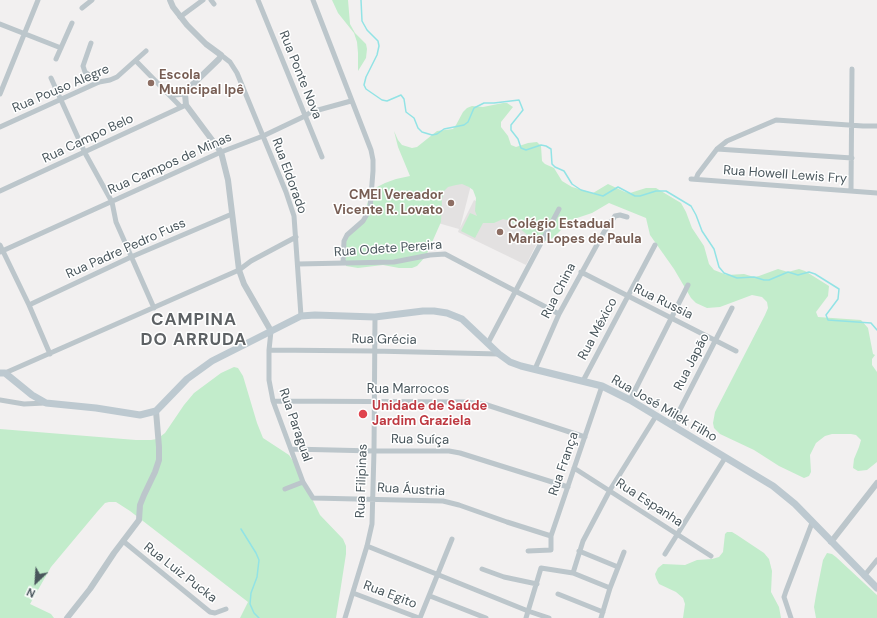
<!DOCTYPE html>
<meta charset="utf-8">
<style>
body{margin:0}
#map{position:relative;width:877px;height:618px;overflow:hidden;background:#f2f0f0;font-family:"DM Sans",sans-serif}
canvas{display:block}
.north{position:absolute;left:16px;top:562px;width:40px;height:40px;-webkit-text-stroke:3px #fff;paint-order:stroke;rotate:205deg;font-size:11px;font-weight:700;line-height:16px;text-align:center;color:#49565c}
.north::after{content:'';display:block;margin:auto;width:14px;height:18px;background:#49565c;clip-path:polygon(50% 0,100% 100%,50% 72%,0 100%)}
</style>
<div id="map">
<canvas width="877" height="618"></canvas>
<div class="north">N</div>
</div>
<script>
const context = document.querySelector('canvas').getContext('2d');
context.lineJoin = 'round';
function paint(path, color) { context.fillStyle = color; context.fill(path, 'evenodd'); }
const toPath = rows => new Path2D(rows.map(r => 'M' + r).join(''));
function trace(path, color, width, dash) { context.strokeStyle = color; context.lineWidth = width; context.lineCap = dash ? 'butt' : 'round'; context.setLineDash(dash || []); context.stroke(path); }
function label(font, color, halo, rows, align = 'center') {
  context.font = font + ' "DM Sans",sans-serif'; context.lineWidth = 3; context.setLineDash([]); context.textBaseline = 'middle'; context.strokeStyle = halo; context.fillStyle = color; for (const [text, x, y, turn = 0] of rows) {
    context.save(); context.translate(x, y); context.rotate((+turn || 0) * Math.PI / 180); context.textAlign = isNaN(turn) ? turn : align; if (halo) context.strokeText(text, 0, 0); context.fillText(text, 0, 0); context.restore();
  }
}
const education = toPath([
 [443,177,471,185,460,228,474,200,542,233,526,265,458,232,459,229,431,221]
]);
const green = toPath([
 [332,0,348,0,350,24,355,33,366,44,367,49,366,58,358,71,358,53,357,42,354,33,338,13],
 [503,103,507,103,513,107,501,122,501,127,508,136,511,145,516,147,528,143,537,142,541,146,542,161,545,164,554,168,562,181,572,187,593,193,608,184,625,192,630,193,646,188,656,188,681,203,686,212,692,228,704,246,709,264,714,270,727,275,744,274,754,277,759,276,778,269,788,272,799,269,805,271,829,286,828,296,816,312,818,317,861,320,868,328,873,354,875,355,872,359,872,365,877,372,877,462,867,470,858,471,853,468,854,459,859,447,861,440,856,435,851,434,832,434,825,436,816,443,810,455,811,472,809,476,804,478,779,466,754,450,720,434,714,428,713,423,715,412,765,315,768,308,767,302,762,297,752,295,720,307,707,308,696,303,691,298,674,269,650,235,646,218,609,203,592,213,571,220,553,238,546,241,538,240,531,238,511,221,503,219,494,223,483,223,475,238,461,231,470,213,477,216,475,211,476,198,473,190,469,187,462,184,456,185,448,187,444,191,442,199,441,222,426,256,417,266,412,268,399,268,383,265,358,268,346,266,344,247,348,234,363,219,370,194,375,188,385,183,396,179,410,176,398,147,394,131,398,140,402,145,412,148,417,147,437,131,453,129,456,125,463,112,467,108,472,106,483,107],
 [234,367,238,368,243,376,257,423,263,438,289,455,295,464,320,515,343,539,346,546,346,554,336,618,240,618,248,602,130,511,116,502,109,502,105,503,97,512,51,567,30,604,51,614,54,618,0,618,0,429,136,440,151,440,157,439,165,433,184,405,194,393,221,373],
 [727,532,732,532,737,535,764,553,769,559,772,571,771,592,779,607,781,618,683,618,685,604,683,598,676,592,659,584,656,578,655,574,658,568,663,564,685,565,697,560,712,559,719,557,723,552,725,534],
 [827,553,832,554,836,557,877,595,877,618,816,618,814,607,816,595,823,560]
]);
const stream = toPath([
 [361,0,362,21,367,30,378,41,379,46,377,55,366,77,364,85,366,89,382,100,387,101,401,95,404,99,406,112,414,118,418,128,422,132,432,135,437,134,444,129,464,125,468,122,474,108,484,103,494,103,519,100,523,110,511,125,511,130,518,139,521,148,526,150,541,145,546,146,551,149,552,164,555,167,564,171,572,184,581,190,603,196,618,187,635,196,640,196,656,191,666,191,691,206,696,215,702,231,714,249,719,267,724,273,737,278,754,277,764,280,769,280,788,272,798,275,809,272,815,274,839,289,838,299,826,315,828,320,871,323,877,330],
 [241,529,256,553,259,560,257,577,251,593,250,604,254,613,259,618]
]);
const minor = toPath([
 [211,0,214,4],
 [258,0,322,157],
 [313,0,371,150,373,160,373,171,370,209,363,221,347,235,344,241,343,263],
 [82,8,92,0],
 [180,17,203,0],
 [0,24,61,48],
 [91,43,83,66,85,72,99,82],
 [221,55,230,62,237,73,286,192,294,216,301,316],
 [56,59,72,23],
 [136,61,181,107],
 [51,78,85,153,112,202,116,222,154,308],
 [169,93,175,95,185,94],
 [0,94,38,0],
 [0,127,99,82,110,80,117,77,146,51],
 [717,149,852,158],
 [691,179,877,193],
 [696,179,698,174,717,149,727,141,776,120,863,126,877,126],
 [0,191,186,105],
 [851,191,852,69],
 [0,245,29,305,50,354],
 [0,252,221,152,263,136,305,116,311,112,351,101],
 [298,264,394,262,430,255,445,254,559,314],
 [581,272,736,351],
 [29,305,131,257,232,214],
 [271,331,269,350,269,380,273,401,303,482,313,498,443,501,459,505,507,522,551,536],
 [488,343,559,209],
 [269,350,374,351,499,354],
 [535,369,559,314,604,232,615,216,620,215,627,217],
 [5,373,239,270,251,261,296,237],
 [583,381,655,245],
 [0,400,24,404,45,403],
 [630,400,688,285],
 [273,401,465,402,484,404,585,437],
 [672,425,732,308],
 [291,449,374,451,449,451,460,453,568,487],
 [574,468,711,556],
 [285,489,303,482],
 [123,541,210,612,215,613,226,609],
 [367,546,528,611,549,618],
 [528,551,551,550,551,536,602,386],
 [579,551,618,567],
 [665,554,725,458],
 [482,569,504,577,537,584],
 [573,573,583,541,610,490,656,416],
 [864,576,877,560],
 [353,593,419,618],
 [558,594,603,612],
 [430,596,486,618],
 [345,618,367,546,372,524,374,451,375,317],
 [420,618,452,539],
 [526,618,541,568,573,573,610,588],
 [601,618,610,588,624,552],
 [791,618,784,597,786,591,812,523]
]);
const tertiary = toPath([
 [170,0,173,7,187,25,206,44,221,55,219,59,187,90,185,94,186,105,221,152,228,180,239,270,244,284,271,331],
 [831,542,877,483],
 [67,618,90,589,114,553,139,520,140,505,144,495,155,472,159,460,159,447,156,411]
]);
const secondary = toPath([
 [0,373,5,373,32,395,46,403,96,408,140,415,156,411,187,379,212,361,301,316,315,315,375,317,423,311,434,311,447,313,462,319,499,354,510,362,521,366,602,386,630,400,773,486,795,504,877,588]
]);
const markers = [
 [151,83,4,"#8d6e63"],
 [451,203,4,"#8d6e63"],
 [500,232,4,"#8d6e63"],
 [363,414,5,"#e0444e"]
];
const streetNames = [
 ["Rua Ponte Nova",300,75,68],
 ["Rua Pouso Alegre",61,89,-23],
 ["Rua Campo Belo",88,139,-25],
 ["Rua Campos de Minas",170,164,-24],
 ["Rua Howell Lewis Fry",785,175,4],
 ["Rua Eldorado",289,176,70],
 ["Rua Padre Pedro Fuss",126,249,-24],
 ["Rua Odete Pereira",388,249,-4],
 ["Rua China",559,291,-63],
 ["Rua Russia",663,302,26],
 ["Rua México",598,329,-62],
 ["Rua Grécia",384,340,1],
 ["Rua Japão",692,362,-63],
 ["Rua Marrocos",408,390],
 ["Rua José Milek Filho",664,409,30],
 ["Rua Paragual",295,425,71],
 ["Rua Suíça",420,440,1],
 ["Rua França",564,464,-71],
 ["Rua Filipinas",362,481,-88],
 ["Rua Áustria",411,490,3],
 ["Rua Espanha",649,503,33],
 ["Rua Luiz Pucka",180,573,38],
 ["Rua Egito",390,595,21]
];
const educationNames = [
 ["Escola",159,76],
 ["Municipal Ipê",159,91],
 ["CMEI Vereador",443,196,"right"],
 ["Vicente R. Lovato",443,211,"right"],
 ["Colégio Estadual",508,225],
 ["Maria Lopes de Paula",508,240]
];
const healthNames = [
 ["Unidade de Saúde",372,407],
 ["Jardim Graziela",372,422]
];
const districtNames = [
 ["CAMPINA",194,321],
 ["DO ARRUDA",194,341]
];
paint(education, '#e3e1e1');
paint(green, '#c2eccb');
trace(stream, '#92e3e5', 1.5);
trace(minor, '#bcc6cb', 5);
trace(tertiary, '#bcc6cb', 6);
trace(secondary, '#bdc9d0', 7);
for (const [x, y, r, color] of markers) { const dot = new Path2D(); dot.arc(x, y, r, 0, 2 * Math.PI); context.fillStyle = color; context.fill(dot); trace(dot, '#fff', 1.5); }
label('13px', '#49565c', '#fff', streetNames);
label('bold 13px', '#785e54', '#fff', educationNames, 'left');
label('bold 13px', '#be3a42', '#fff', healthNames, 'left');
context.letterSpacing = '1px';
label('bold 17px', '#5d6164', '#fff', districtNames);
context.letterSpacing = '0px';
</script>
